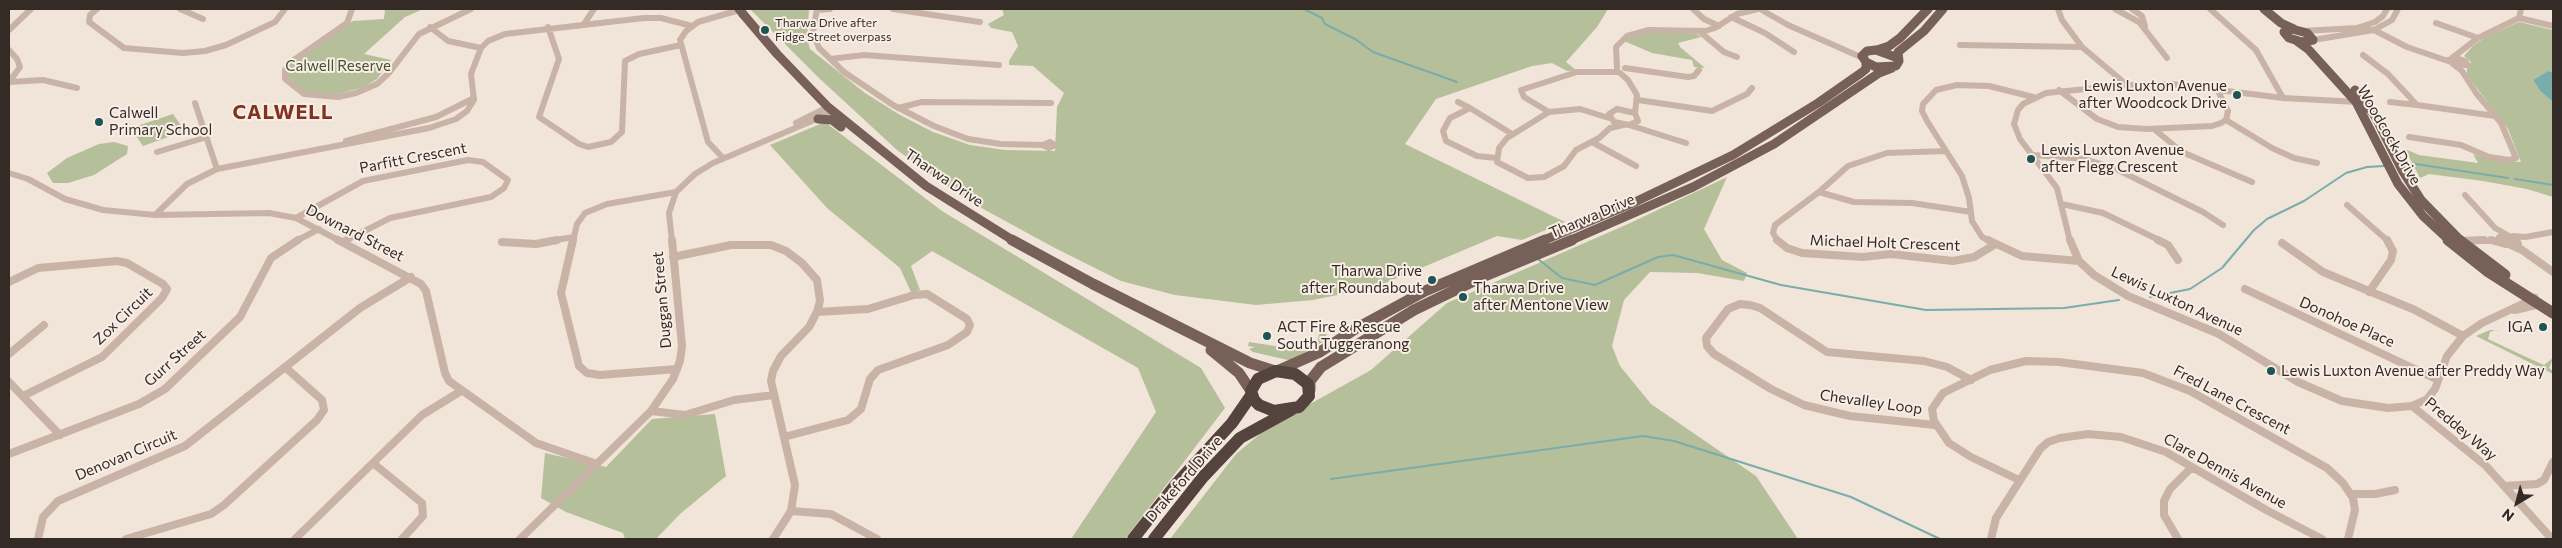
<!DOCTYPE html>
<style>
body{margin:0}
#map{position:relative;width:2562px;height:548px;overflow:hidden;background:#f1e4d9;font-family:Commissioner,sans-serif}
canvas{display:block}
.frame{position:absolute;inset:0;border:10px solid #342a26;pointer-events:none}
.north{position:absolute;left:2492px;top:478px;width:50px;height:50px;-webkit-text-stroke:4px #f8eee5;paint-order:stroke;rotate:217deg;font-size:14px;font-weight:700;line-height:20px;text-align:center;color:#342a26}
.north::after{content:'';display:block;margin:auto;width:18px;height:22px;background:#342a26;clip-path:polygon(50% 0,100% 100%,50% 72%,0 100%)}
</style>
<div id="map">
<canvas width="2562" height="548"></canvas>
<div class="frame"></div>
<div class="north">N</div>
</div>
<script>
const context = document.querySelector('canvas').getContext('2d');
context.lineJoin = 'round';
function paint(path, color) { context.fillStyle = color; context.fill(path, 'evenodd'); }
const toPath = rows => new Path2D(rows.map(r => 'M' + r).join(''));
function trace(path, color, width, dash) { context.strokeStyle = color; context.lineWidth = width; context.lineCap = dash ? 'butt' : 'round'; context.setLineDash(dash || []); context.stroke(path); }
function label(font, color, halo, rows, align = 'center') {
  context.font = font + ' Commissioner,sans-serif'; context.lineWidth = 4; context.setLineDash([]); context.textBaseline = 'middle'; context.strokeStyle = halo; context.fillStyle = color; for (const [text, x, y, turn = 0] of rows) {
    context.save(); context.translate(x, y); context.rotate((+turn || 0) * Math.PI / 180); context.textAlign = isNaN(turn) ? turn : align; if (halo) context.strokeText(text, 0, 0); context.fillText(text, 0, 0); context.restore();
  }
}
const green = toPath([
 [385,9,423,9,405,17,364,54,391,60,377,79,364,87,331,96,305,92,286,76,290,65,346,25,353,21,384,19],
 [750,9,809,9,807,39,810,49,865,93,900,115,933,132,970,145,1005,150,1055,151,1057,107,1064,93,1033,66,1009,65,1009,61,1018,46,1012,32,991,28,988,24,1004,15,1002,9,1608,9,1597,27,1566,62,1576,70,1567,71,1552,63,1532,66,1436,99,1405,144,1565,222,1522,240,1497,236,1376,287,1313,300,1256,305,1175,295,1121,281,1053,247,965,199,897,150,819,78],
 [2519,22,2553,30,2553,72,2548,71,2533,80,2540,91,2553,102,2553,197,2527,189,2483,181,2429,174,2420,178,2405,149,2419,155,2478,163,2473,154,2495,161,2521,162,2508,129,2467,75,2467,68,2470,67,2471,62,2464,56,2473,46,2484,38],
 [1655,31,1697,34,1701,37,1678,43,1680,47,1705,68,1694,67,1692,60,1652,53,1624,41,1633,36],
 [173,114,185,131,143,146,131,128],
 [825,122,942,211,1201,368,1225,408,1125,539,1071,539,1156,412,1138,368,932,251,911,266,920,290,911,292,900,268,827,208,770,145],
 [114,142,128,146,127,154,94,175,68,183,53,183,47,173,67,158,99,144],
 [1727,177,1704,229,1722,260,1747,273,1744,281,1697,273,1650,272,1624,300,1612,346,1620,366,1651,404,1756,476,1798,539,1170,539,1236,454,1267,428,1371,370,1447,303,1628,224],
 [2490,330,2496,330,2501,332,2495,330,2490,332,2488,339,2524,356,2544,365,2553,358,2549,368,2553,371,2553,374,2476,336],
 [1320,331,1326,332,1327,339,1292,361,1253,352,1249,349,1255,347,1248,346,1249,342,1307,351,1317,343],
 [715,414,726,476,680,514,656,539,625,539,623,533,566,512,541,498,545,453,606,467,652,419]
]);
const water = toPath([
 [2548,71,2553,72,2553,102,2540,91,2533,80]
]);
const stream = toPath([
 [1304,9,1322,18,1325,24,1355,39,1373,52,1457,82],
 [2402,165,2416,164,2508,178],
 [2515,179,2553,185],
 [1538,259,1562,278,1595,285,1658,257,1673,255,1781,285,1926,310,2064,308,2119,300],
 [2150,297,2190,289,2222,268,2254,230,2267,219,2304,201,2346,173,2367,167,2384,166],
 [1331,479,1643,436,1674,441,1851,497,1940,539]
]);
const minorFar1 = toPath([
 [97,9,90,15,89,22,124,48,183,53,205,51,226,45,275,22,285,9],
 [180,9,203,19],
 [352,9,347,23,291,62,285,70,285,79,304,94,338,97,356,93,377,84,389,73,419,34,471,9],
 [817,9,813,33,819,48,844,72,893,105,934,126,968,139,1001,144,1043,145],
 [893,9,980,22],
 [1693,9,1704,19,1719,26],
 [1760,9,1788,25,1863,58],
 [2058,9,2062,20,2082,47,2127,85],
 [2115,9,2139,22,2167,58],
 [2132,9,2142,16,2145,26],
 [2210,9,2256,50,2283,98],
 [817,10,830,9],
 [1731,17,1765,33,1794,52],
 [2519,18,2553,26],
 [2436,23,2478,38],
 [584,24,594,9],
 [430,27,448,41,481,48],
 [548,27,559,59,539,117,579,144,588,147,611,142,622,132,625,61,639,54,681,45],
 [2359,28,2374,30,2407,47,2451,62],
 [9,30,31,9],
 [1699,31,1724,52,1737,57],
 [2303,31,2357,28,2375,22,2383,16,2387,9],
 [2313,40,2374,30,2392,20,2398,9],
 [1960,45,2082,47],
 [9,50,17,59,20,67,9,82],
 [2363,55,2388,74,2417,105,2495,116],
 [2452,58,2478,38,2519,18,2521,9],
 [2456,58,2465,61,2468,65,2459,65,2449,60,2456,58],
 [830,59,864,55,999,65],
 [1617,68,1616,47,1627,36,1649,30,1705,31,1715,28,1737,14,1758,9],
 [1625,68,1688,77,1694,76,1699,70],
 [1620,73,1628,80,1637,95,1635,113],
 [9,82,43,80,77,88],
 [2059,90,2097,119,2118,127,2147,129,2212,126,2221,123,2226,120,2228,111,2217,89],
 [1638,100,1712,111,1747,94,1752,88],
 [1458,102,1470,108,1450,118,1443,131,1446,141,1477,156,1496,158],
 [2390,102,2417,105],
 [195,103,217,169],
 [898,108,922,102,1051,103],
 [1470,108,1512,134],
 [1617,109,1635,113,1638,121,1629,125,1614,122,1609,114,1617,109],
 [1549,112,1524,97,1521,90,1577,72,1618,72],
 [1609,118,1580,109,1549,112,1507,138,1499,148,1497,162,1528,178,1544,177,1564,166,1576,150,1599,138,1610,128,1623,125],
 [2226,120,2272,148,2294,158,2317,163],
 [796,123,828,107],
 [1629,125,1686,143],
 [2154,129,2182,152,2252,182],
 [2409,137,2461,145,2489,157,2509,160,2516,158,2501,123,2476,93,2462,71,2453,64],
 [346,141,436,117,474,98],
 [1050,142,1055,145,1049,148,1043,145,1050,142],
 [1592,142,1636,166],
 [157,152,207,137],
 [2033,155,2083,159,2114,168,2203,212,2223,225],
 [723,158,708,142,680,40,686,31,698,22,743,9],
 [9,173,28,179,65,199,103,210,155,215,269,213,296,218,340,241],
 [1819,192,1854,202,1912,203,1971,212],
 [2465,195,2495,228,2509,236],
 [2062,204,2103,213,2161,241],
 [2347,205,2388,241],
 [155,215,187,184,217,169,429,128,456,119,467,111,474,100,471,74,481,48,488,41,505,34,644,18,661,18,692,26],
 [296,218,363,181,468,160,483,162,508,180,504,188,491,197,390,218,345,241],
 [2513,236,2525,237,2553,232],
 [296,241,319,229],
 [550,241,574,237],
 [573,241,577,224,585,213,607,204,676,192],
 [672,241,669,213,676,192,695,174,713,163,833,112],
 [1778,241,1773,233,1775,225,1819,192,1848,166,1887,153,1946,151],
 [1990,241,1982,237,1972,221,1969,198,1962,176,1927,121,1922,111,1923,104,1936,90,1957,85,1989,86,2033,97],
 [2070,241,2057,188,2020,139,2014,124,2018,110,2023,104,2046,93,2127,85,2171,84,2283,98,2358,102],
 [2459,241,2496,241],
 [2503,241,2499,237,2503,235,2516,241]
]);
const minor = toPath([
 [338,240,421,284,426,291,445,373,449,381,536,443,597,464],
 [573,240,561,293,579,366,587,373,600,375,677,369],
 [1777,240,1787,248,1802,253,1862,257,1891,254,1953,261,1974,257,1994,245],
 [1988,240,2022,256,2079,261],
 [2070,240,2079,261,2094,275,2128,296,2219,334,2298,382,2342,401,2388,408,2412,406,2427,399,2435,389,2447,356,2463,336,2482,323,2535,298],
 [2158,240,2168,245,2178,260],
 [2491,240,2506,244],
 [2502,240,2512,245,2518,244,2516,240],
 [2459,241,2484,240],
 [344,242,347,240],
 [502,242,536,244,557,240],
 [2282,243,2323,272,2415,310,2463,336],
 [2509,244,2522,250,2553,272],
 [673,257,731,245,771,245,786,251,802,263,817,280,820,301,817,312,809,327,781,356,773,371,771,381,795,485,791,511,773,539],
 [9,282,38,268,117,261,127,263,163,284,167,289,162,298,102,357,23,396],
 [2245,289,2438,380],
 [2369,292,2391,260,2393,251,2387,240],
 [2515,310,2540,304],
 [9,354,44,325],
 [9,382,60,435],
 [2412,406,2486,466,2552,539],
 [651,411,685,415,734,400,774,395],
 [1935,425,1850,416,1804,405,1771,389,1714,354,1707,346,1706,338,1728,309,1740,304,1750,305,1760,308,1827,352,1924,361,1947,367,1971,380],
 [784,437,848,420,861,409,870,379,878,370,948,345,967,332,970,325,967,319,927,294,914,295,868,309,817,312],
 [9,454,139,404,165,389,240,317,271,258,298,240],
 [373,463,422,503,423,516,402,539],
 [2019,480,1971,457,1949,443,1934,421,1932,409,1943,393,1990,370,2026,361,2059,362,2143,373,2190,391,2327,468,2343,483,2353,498,2355,510,2348,539],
 [2505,486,2537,484,2544,480,2553,462],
 [2351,494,2375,494,2395,490],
 [791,511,831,514,877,539],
 [38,539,43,517,58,501,185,446,360,308,411,277],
 [126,539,211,514,224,505,317,420,324,410,322,400,285,367],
 [295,539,422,415,461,391],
 [520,539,651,411,673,379,680,361,682,346,672,240],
 [1991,539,1996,518,2040,449,2048,442,2060,438,2088,434,2121,437,2166,452,2268,511,2322,539],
 [2178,539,2164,515,2164,501,2170,489,2192,467]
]);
const majorFar1 = toPath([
 [2264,9,2281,23,2294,29],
 [743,14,777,54,828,107,926,186,1014,241],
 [2292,29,2307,33,2313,40,2302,42,2289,38,2284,32,2292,29],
 [2297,41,2308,49,2356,102,2398,184,2423,216,2450,241],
 [1877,50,1889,46,1900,38,1928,9],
 [1898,58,1876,50,1867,51,1862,56,1866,62,1876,67,1896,66,1899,61,1898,52,1924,31,1943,9],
 [2355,90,2375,116,2402,170,2421,200,2461,241],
 [818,119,832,120,841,127],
 [1542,241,1635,202,1733,155,1818,103,1861,73,1866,69,1866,62],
 [1569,241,1693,187,1774,144,1879,73,1892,68]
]);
const major = toPath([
 [1012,240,1093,284,1250,363,1275,371],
 [2448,240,2487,271,2553,313],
 [2459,240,2505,275],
 [1211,350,1239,373,1251,391],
 [1277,371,1320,352,1357,328,1425,291,1545,240],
 [1310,390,1310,381,1321,367,1414,310,1480,278,1572,240]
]);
const highway = toPath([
 [1276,371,1295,374,1308,384,1309,396,1299,407,1274,411,1259,405,1254,400,1251,391,1258,379,1276,371],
 [1133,539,1177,483,1232,423,1252,394],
 [1154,539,1203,477,1240,438,1291,410]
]);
const majorBridge = toPath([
 [739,9,743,14]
]);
const markers = [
 [765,30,5,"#1d5454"],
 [2237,95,5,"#1d5454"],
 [99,122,5,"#1d5454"],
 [2031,159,5,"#1d5454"],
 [1432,280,5,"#1d5454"],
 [1463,297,5,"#1d5454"],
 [2543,327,5,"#1d5454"],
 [1267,336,5,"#1d5454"],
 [2271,371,5,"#1d5454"]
];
const farPoinames = [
 ["Tharwa Drive after",775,23],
 ["Fidge Street overpass",775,37]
];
const parkNames = [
 ["Calwell Reserve",338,66]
];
const poiNames = [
 ["Lewis Luxton Avenue",2227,86,"right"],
 ["after Woodcock Drive",2227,103,"right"],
 ["Calwell",109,113],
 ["Primary School",109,130],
 ["Lewis Luxton Avenue",2041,150],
 ["after Flegg Crescent",2041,167],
 ["Tharwa Drive",1422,271,"right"],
 ["after Roundabout",1422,288,"right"],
 ["Tharwa Drive",1473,288],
 ["after Mentone View",1473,305],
 ["ACT Fire & Rescue",1277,327],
 ["South Tuggeranong",1277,344],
 ["IGA",2533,327,"right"],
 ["Lewis Luxton Avenue after Preddy Way",2281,371]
];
const streetNames = [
 ["Woodcock Drive",2389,135,60],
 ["Parfitt Crescent",413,158,-11],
 ["Tharwa Drive",944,178,34],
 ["Tharwa Drive",1592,216,-23],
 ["Downard Street",355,233,27],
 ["Michael Holt Crescent",1885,243,2],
 ["Duggan Street",662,300,-95],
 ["Lewis Luxton Avenue",2177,301,25],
 ["Zox Circuit",123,316,-44],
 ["Donohoe Place",2347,322,24],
 ["Gurr Street",175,358,-42],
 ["Fred Lane Crescent",2232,400,28],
 ["Chevalley Loop",1871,402,8],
 ["Preddey Way",2461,429,40],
 ["Denovan Circuit",126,455,-23],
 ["Clare Dennis Avenue",2225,471,29],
 ["Drakeford Drive",1184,479,-49]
];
const districtNames = [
 ["CALWELL",283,112]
];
paint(green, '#b5bf9a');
paint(water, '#79adac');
trace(stream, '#79adac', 2);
trace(minorFar1, '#c8b3a6', 6);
trace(minor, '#c8b3a6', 8);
trace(majorFar1, '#766058', 9);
trace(major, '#766058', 11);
trace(highway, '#55433e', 12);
trace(majorBridge, '#766058', 9);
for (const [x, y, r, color] of markers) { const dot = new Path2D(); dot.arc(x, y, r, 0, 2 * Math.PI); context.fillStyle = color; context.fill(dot); trace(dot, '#f8eee5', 2); }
label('12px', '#342a26', '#f8eee5', farPoinames, 'left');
label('15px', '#46522b', '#f8eee5', parkNames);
label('15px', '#342a26', '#f8eee5', poiNames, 'left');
label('15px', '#342a26', '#f8eee5', streetNames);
context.letterSpacing = '1px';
label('bold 20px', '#813221', '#f8eee5', districtNames);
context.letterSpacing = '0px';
</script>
